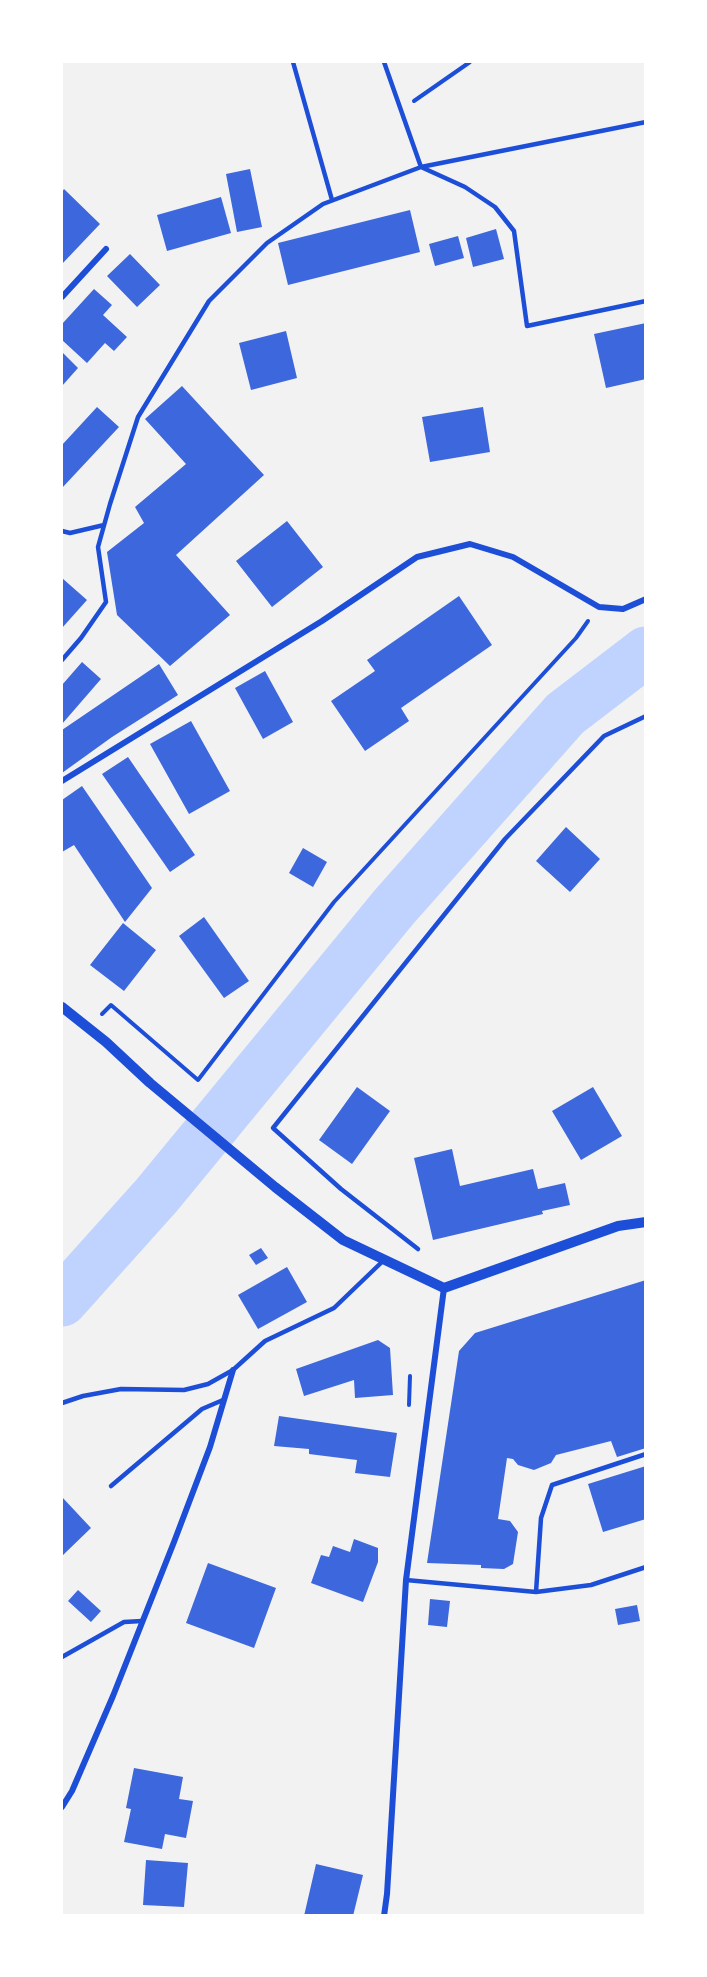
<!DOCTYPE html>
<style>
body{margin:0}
#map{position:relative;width:707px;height:1977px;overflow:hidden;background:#f2f2f2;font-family:"DM Sans",sans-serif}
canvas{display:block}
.frame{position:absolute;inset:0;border:63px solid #fff;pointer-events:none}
</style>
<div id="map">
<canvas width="707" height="1977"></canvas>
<div class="frame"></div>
</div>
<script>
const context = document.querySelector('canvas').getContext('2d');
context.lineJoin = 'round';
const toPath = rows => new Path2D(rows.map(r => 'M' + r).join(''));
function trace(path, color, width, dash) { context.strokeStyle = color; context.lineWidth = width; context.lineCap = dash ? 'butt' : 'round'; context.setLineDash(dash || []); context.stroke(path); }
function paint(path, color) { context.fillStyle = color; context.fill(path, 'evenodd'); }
const river = toPath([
 [62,1301,157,1195,394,907,565,714,646,652]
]);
const building = toPath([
 [250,169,262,227,237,232,226,174],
 [64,189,100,224,62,264,62,192],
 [221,197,231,233,167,251,157,215],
 [410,210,420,252,288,285,278,243],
 [496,229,504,259,473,267,466,238],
 [458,236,464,258,435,266,429,244],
 [130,254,160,285,137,307,107,276],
 [94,289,112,305,103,315,127,337,114,351,105,343,87,363,62,340,62,324],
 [646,323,646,379,606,388,594,334],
 [286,331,297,378,251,390,239,343],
 [62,352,78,368,62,386],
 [182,386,264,475,176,555,230,615,170,666,117,615,107,552,144,523,135,507,186,464,145,419],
 [97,407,119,427,62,488,62,445],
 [483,407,490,452,430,462,422,417],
 [287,521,323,567,272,607,236,561],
 [62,578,87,600,62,628],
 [459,596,492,645,401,708,409,721,365,751,331,701,375,671,367,660],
 [82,662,101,679,62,724,62,685],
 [159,664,178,695,112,737,62,773,62,730],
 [265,671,293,722,263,739,235,688],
 [191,721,230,791,189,814,150,744],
 [128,757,195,855,170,872,102,774],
 [82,786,152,888,125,922,74,845,62,852,62,800],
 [566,827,600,859,570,892,536,861],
 [303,848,327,862,313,887,289,873],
 [204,917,249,981,224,998,179,936],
 [123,923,156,950,124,991,90,965],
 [357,1087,390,1111,352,1164,319,1140],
 [593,1087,622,1136,581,1160,552,1111],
 [452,1149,460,1186,533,1169,538,1189,565,1183,570,1205,542,1211,543,1214,433,1240,414,1158],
 [261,1248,268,1258,256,1265,249,1255],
 [287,1267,307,1302,258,1329,238,1295],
 [646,1280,646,1448,617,1457,611,1441,556,1455,551,1463,534,1470,518,1465,513,1459,507,1458,498,1519,510,1521,518,1532,513,1564,504,1569,481,1568,481,1565,427,1563,459,1351,475,1333],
 [378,1340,390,1348,393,1395,355,1398,354,1380,304,1396,296,1369],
 [279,1416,397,1433,390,1477,355,1473,357,1460,309,1454,309,1449,274,1446],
 [646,1466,646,1519,603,1532,588,1484],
 [62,1497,91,1528,62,1556],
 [354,1539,378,1548,378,1562,363,1602,311,1583,321,1555,329,1557,333,1546,350,1552],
 [208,1563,276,1588,254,1648,186,1623],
 [78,1590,101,1611,91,1622,68,1601],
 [430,1599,450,1601,447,1627,428,1625],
 [637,1605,640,1621,618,1625,615,1609],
 [134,1768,183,1777,179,1799,193,1801,186,1838,165,1834,162,1849,124,1842,131,1809,126,1808],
 [146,1860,188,1863,184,1907,143,1905],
 [316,1864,363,1875,353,1916,304,1916]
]);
const path = toPath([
 [414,101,470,62],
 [102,1014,111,1005,198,1080,334,902,576,638,588,621],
 [409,1405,410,1376]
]);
const service = toPath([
 [293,62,332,200],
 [384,62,421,167,646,122],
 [62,531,70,533,104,525],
 [62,660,81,638,106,602,98,547,110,504,138,417,209,301,267,243,323,204,421,167,465,187,495,207,514,231,527,326,646,301],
 [418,1249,341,1189,273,1128,505,839,604,736,646,716],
 [62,1403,83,1396,121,1389,184,1390,208,1384,233,1370,265,1341,334,1308,384,1260],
 [111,1486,202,1409,223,1400],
 [406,1580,536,1592,591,1585,646,1567],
 [536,1592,541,1518,552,1485,646,1454],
 [62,1657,124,1622,142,1621]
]);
const minor = toPath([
 [62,297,106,249],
 [62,781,322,621,417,557,470,544,513,557,599,607,623,609,646,599],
 [62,1807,72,1791,113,1696,174,1542,210,1447,233,1370],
 [384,1916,387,1894,406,1580,444,1288]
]);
const tertiary = toPath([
 [62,1007,106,1042,150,1083,275,1187,343,1240,444,1288,618,1226,646,1222]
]);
trace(river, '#bfd3fe', 51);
paint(building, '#3d67dc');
trace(path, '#1d4ed8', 4);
trace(service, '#1d4ed8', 4.5);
trace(minor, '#1d4ed8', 6);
trace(tertiary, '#1d4ed8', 10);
</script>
